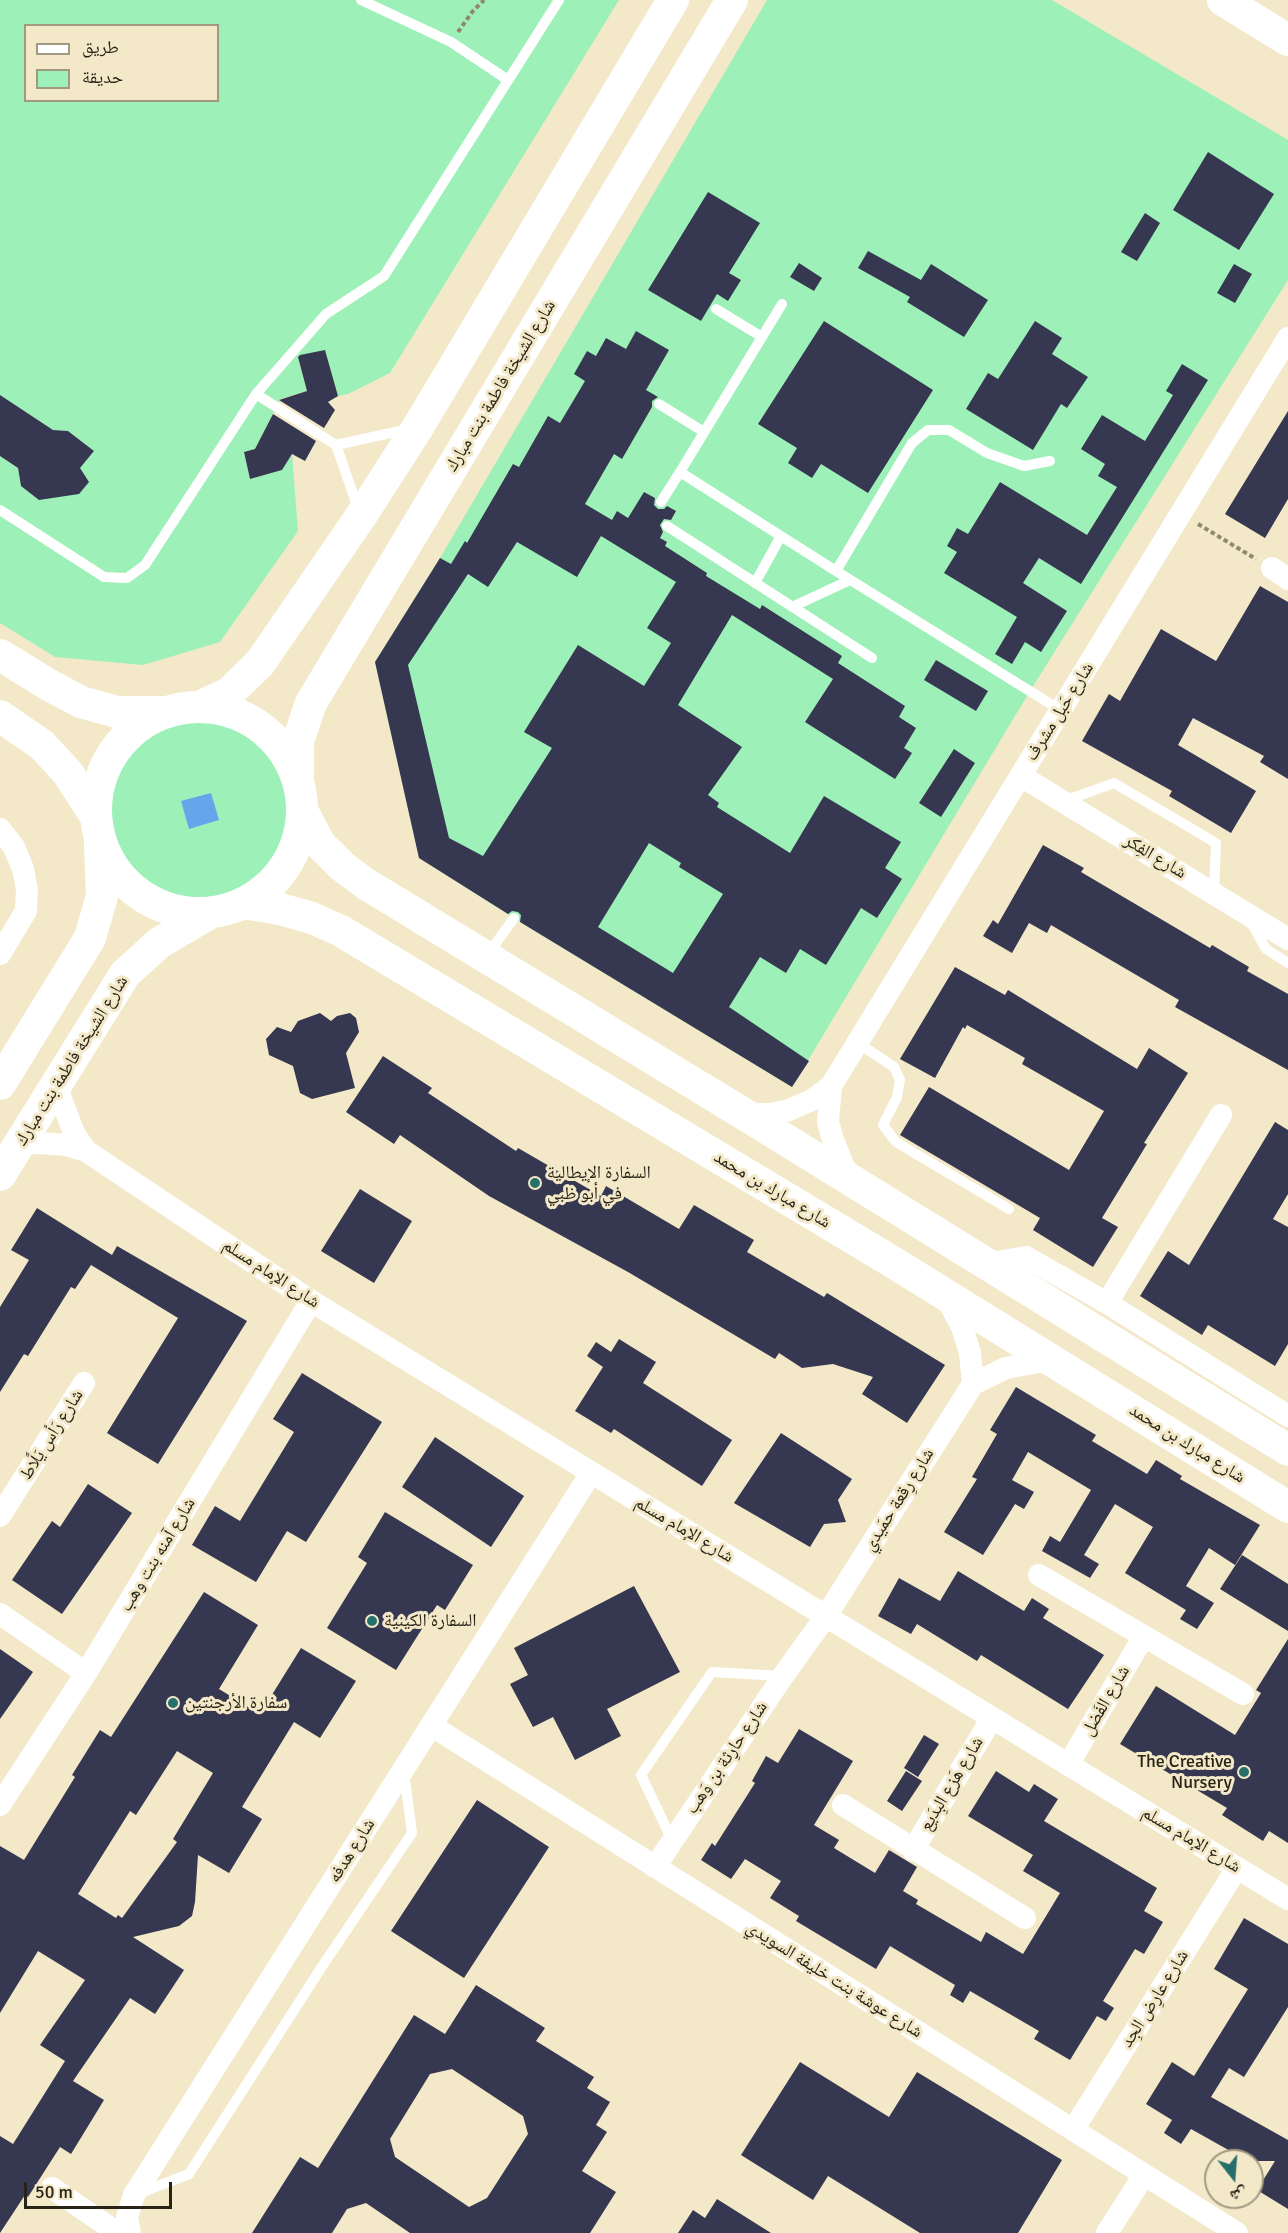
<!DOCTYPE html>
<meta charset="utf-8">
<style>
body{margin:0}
#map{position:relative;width:1288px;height:2233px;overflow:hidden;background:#f3e8c8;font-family:Signika,"Noto Naskh Arabic",sans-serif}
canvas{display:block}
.legend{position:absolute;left:24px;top:24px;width:195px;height:78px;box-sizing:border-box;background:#f3e8c8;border:2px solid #a19981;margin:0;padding:8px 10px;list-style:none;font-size:18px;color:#272317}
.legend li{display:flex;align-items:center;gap:12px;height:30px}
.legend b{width:30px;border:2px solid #a19981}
.north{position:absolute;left:1204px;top:2149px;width:60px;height:60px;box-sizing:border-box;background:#f3e8c8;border:2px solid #a19981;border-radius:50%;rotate:163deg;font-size:16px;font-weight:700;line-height:24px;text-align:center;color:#272317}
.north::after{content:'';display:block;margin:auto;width:21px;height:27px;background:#256f6c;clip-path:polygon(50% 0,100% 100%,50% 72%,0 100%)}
.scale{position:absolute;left:24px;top:2182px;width:148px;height:27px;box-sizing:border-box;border:3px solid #272317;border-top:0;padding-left:8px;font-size:18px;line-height:21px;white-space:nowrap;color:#272317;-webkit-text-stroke:4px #f3e8c8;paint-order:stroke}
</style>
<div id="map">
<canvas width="1288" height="2233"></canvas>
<ul class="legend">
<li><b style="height:8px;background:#fff"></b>طريق</li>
<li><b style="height:16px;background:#9df1b8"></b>حديقة</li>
</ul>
<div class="north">ش</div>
<div class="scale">50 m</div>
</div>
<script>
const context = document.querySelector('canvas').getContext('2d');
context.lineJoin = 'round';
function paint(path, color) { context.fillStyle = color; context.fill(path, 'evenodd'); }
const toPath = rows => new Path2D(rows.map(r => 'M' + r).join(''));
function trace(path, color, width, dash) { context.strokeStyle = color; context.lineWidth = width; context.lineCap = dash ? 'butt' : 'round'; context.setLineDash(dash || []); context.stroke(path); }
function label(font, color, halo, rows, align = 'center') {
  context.font = font + ' Signika,"Noto Naskh Arabic",sans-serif'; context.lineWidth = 6; context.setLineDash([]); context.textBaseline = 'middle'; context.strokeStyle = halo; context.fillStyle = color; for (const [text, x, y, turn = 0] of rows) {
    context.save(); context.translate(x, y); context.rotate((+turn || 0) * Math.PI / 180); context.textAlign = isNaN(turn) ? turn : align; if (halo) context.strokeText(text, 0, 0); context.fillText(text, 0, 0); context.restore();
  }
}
const green = toPath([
 [0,0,619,0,390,373,348,394,338,396,325,351,298,356,307,391,280,399,261,438,267,446,244,452,250,479,282,470,292,454,298,531,220,642,143,665,55,657,0,623,0,456,18,468,21,486,80,468,94,451,68,431,53,430,0,395],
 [26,26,218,26,218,100,26,100],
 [767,0,1052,0,1288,140,1288,280,1030,691,792,1087,533,930,419,858,375,662,440,558],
 '109 810a90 90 0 1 1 180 0a90 90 0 1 1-180 0Z'
]);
const water = toPath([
 [211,793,219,820,189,829,181,801]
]);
const building = toPath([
 [1208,152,1274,194,1239,250,1173,210],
 [708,192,760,223,729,273,741,280,728,301,717,294,701,321,648,290],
 [1145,213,1160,223,1137,261,1121,252],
 [868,251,921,280,931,264,988,300,964,337,907,302,910,297,858,268],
 [799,263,822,278,814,291,790,277],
 [1234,264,1252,274,1235,303,1217,293],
 [824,321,933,390,868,493,821,464,812,478,788,463,797,448,758,424],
 [1035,321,1062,338,1052,354,1088,377,1067,408,1061,404,1033,450,966,409,988,373,998,379],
 [636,331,669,350,646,390,658,397,652,401,652,407,622,459,614,454,585,504,612,520,617,511,628,518,644,492,655,498,654,505,658,509,664,509,667,506,676,511,671,520,664,519,660,525,663,532,660,538,667,542,665,546,707,573,706,576,760,609,762,605,842,656,838,663,905,706,899,717,916,728,904,748,912,753,895,779,805,722,833,679,732,615,678,705,742,747,708,795,719,803,717,807,790,853,824,796,901,842,885,868,902,879,877,918,861,908,826,965,800,949,786,973,760,957,729,1007,809,1061,792,1087,520,922,521,915,518,912,512,911,508,914,419,858,375,662,440,558,451,564,465,541,467,543,513,464,519,467,548,416,560,423,585,381,574,374,587,351,596,356,606,338,626,349],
 [601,536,676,582,647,628,671,643,644,686,578,645,524,732,552,748,483,856,449,838,408,665,468,574,488,587,517,542,577,577],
 [649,843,681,863,679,867,723,894,673,973,598,927],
 [325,350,338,396,328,402,335,410,324,428,279,400,307,391,298,357,300,355],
 [1182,364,1208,380,1081,584,1039,558,1023,583,1067,611,1041,652,1025,642,1012,664,995,654,1017,617,944,573,957,552,947,546,957,528,968,534,1000,482,1087,535,1117,487,1098,476,1105,464,1081,449,1102,415,1145,441,1173,395,1166,391],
 [0,395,53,430,68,431,94,451,80,468,89,482,79,494,39,500,21,486,18,468,0,456],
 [1288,411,1288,499,1265,538,1225,514],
 [273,414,316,441,305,461,292,454,282,470,250,479,244,452,255,449],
 [1260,586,1288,602,1288,779,1260,762,1264,756,1193,718,1178,745,1256,791,1231,833,1169,796,1172,791,1082,741,1109,694,1120,701,1161,629,1216,661],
 [936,660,988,691,976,711,924,680],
 [954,749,975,763,941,817,919,803],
 [1043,845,1084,868,1081,872,1210,948,1212,945,1249,967,1247,971,1288,994,1288,1070,1175,1007,1179,1000,1051,925,1047,933,1029,923,1012,953,983,936,993,920,998,924],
 [955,967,1005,995,1008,990,1137,1069,1149,1048,1188,1073,1144,1143,1147,1144,1102,1218,1118,1227,1093,1267,1033,1230,1040,1218,900,1135,929,1087,1069,1170,1104,1111,1022,1064,1025,1058,967,1025,965,1029,963,1027,935,1078,900,1059],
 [320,1013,331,1021,337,1016,350,1013,356,1018,359,1032,346,1053,355,1088,312,1099,300,1093,293,1066,269,1055,266,1039,277,1027,291,1032,298,1021],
 [383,1056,432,1088,428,1093,516,1151,518,1148,601,1196,606,1186,679,1229,694,1205,754,1240,747,1252,824,1297,827,1293,945,1365,907,1423,862,1394,873,1377,833,1364,802,1368,779,1353,775,1359,628,1272,489,1196,400,1135,394,1144,346,1112],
 [1275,1122,1288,1130,1288,1194,1273,1219,1288,1227,1288,1344,1275,1366,1208,1325,1202,1335,1140,1296,1168,1251,1189,1265],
 [360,1189,412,1221,374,1283,321,1251],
 [37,1208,112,1255,117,1246,247,1321,158,1464,107,1433,178,1318,91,1265,75,1289,71,1287,28,1356,24,1354,0,1392,0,1307,29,1260,11,1250],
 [619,1339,656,1362,643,1383,732,1440,702,1486,614,1429,611,1433,575,1411,603,1367,587,1356,596,1342,611,1352],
 [302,1373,382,1422,306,1542,287,1531,256,1582,192,1545,215,1506,240,1521,294,1432,273,1419],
 [1016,1387,1096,1435,1092,1441,1147,1474,1156,1460,1182,1476,1180,1479,1260,1525,1235,1565,1209,1548,1186,1586,1214,1603,1197,1629,1180,1619,1186,1610,1125,1573,1153,1527,1115,1504,1084,1555,1099,1564,1090,1578,1042,1551,1050,1536,1060,1542,1091,1490,1028,1452,1012,1480,1034,1492,1024,1509,1015,1504,983,1555,944,1532,977,1479,972,1477,997,1434,990,1430],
 [781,1433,852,1479,838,1500,846,1522,824,1524,810,1547,734,1503],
 [435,1437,524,1496,491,1547,402,1487],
 [88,1484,132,1513,62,1614,12,1580,52,1521,60,1527],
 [385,1512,473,1565,445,1610,437,1605,396,1670,327,1628,367,1563,358,1557],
 [1242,1555,1288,1584,1288,1631,1220,1589],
 [958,1571,1024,1611,1032,1598,1049,1609,1043,1618,1104,1655,1068,1709,981,1655,977,1661,917,1624,911,1634,878,1616,899,1578,940,1601],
 [634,1586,680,1672,607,1709,621,1736,575,1760,553,1717,533,1727,510,1684,528,1675,514,1648],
 [204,1592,258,1625,219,1689,260,1714,301,1648,356,1681,320,1738,294,1722,242,1807,262,1819,229,1873,198,1855,195,1902,192,1916,179,1926,133,1937,184,1970,155,2014,130,1998,73,2081,104,2100,71,2154,60,2147,28,2197,25,2195,0,2233,0,2136,13,2144,65,2061,40,2045,85,1980,38,1951,0,2013,0,1846,24,1860,75,1777,72,1775,100,1730,111,1737],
 [177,1751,213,1773,173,1839,177,1842,122,1918,118,1915,116,1918,78,1894,130,1811,136,1815],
 [1288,1639,1288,1843,1269,1831,1263,1841,1222,1815,1227,1808,1120,1744,1156,1686,1235,1735,1261,1693,1256,1690],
 [0,1649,33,1672,0,1719],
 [799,1729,853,1761,814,1825,839,1840,834,1848,875,1873,889,1850,917,1867,903,1891,918,1900,916,1904,981,1942,986,1932,1023,1954,1060,1893,1023,1871,1033,1855,968,1816,996,1771,1029,1792,1034,1784,1058,1799,1044,1821,1157,1888,1144,1911,1163,1922,1144,1954,1135,1949,1103,2001,1114,2008,1106,2021,1097,2016,1070,2060,1034,2039,1039,2031,970,1991,963,2003,950,1995,955,1985,890,1946,876,1969,796,1921,799,1916,770,1898,781,1881,745,1859,731,1879,701,1860,712,1843,715,1846,755,1783,752,1781,766,1756,778,1763],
 [924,1735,939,1744,918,1777,904,1768],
 [906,1771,922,1781,902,1811,887,1801],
 [477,1800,549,1847,464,1978,391,1931],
 [1244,1918,1288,1944,1288,2007,1244,2077,1229,2068,1211,2097,1288,2140,1288,2209,1257,2190,1275,2161,1248,2161,1191,2129,1181,2144,1164,2133,1172,2120,1146,2104,1172,2062,1194,2076,1248,1989,1214,1969],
 [476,1985,545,2028,536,2041,594,2077,587,2088,610,2102,596,2125,607,2132,582,2171,616,2192,590,2233,410,2233,366,2203,347,2209,332,2233,252,2233,300,2157,318,2168,414,2015,445,2034],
 [452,2069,523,2116,528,2134,487,2198,469,2207,395,2157,390,2139,430,2074],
 [800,2062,889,2117,917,2072,1062,2160,1018,2233,920,2233,828,2176,813,2200,741,2155],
 [717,2199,771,2233,678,2233,693,2210,705,2218]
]);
const path = toPath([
 [458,32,473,11,484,0],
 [1198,524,1256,559]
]);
const lane = toPath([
 [361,0,451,42,508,80],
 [782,304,680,472,836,571],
 [716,309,762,337],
 [256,394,336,445,359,511],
 [659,404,704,432],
 [336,445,409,429],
 [1050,461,1024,466,987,453,949,430,928,430,912,443,836,571,1062,711],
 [661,502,680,472],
 [0,510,104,577,127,578,145,565,256,394,326,314,384,276,559,0],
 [667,526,872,658],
 [755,583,781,536],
 [792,607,850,580],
 [1064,801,1114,783,1216,843,1214,893],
 [1251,922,1266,949,1288,963],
 [488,954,514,918],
 [858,1043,894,1067,900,1080,897,1097,883,1125,896,1142,1009,1209],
 [672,1840,641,1775,712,1672,782,1676],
 [140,2193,189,2174,321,1968,412,1833,404,1772]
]);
const street = toPath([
 [1272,568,1288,579],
 [1021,776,1288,939],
 [0,829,14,847,23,869,27,890,26,911,0,954],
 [56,1085,74,1133,86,1151],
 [831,1086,828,1122,833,1140,849,1179],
 [744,1114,770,1114,789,1110,812,1100,831,1086,1288,338],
 [19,1144,40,1143,66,1145,86,1151,311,1301,1288,1899],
 [985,1264,1026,1257,1107,1303,1288,1416],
 [945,1295,962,1327,970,1353,973,1384],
 [1107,1303,1221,1115],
 [0,1516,84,1383],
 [1039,1575,1243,1694],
 [0,1614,86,1673],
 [432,1726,1237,2233],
 [1068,1765,1144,1636],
 [0,1805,86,1673,311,1301],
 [843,1805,1025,1918],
 [913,1850,992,1718],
 [655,1867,783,1676,826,1616,973,1384,1006,1368,1050,1360],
 [1073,2130,1237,1868],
 [52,2188,118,2233],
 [130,2233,127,2217,134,2195,591,1473],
 [1107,2233,1144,2175]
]);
const secondary = toPath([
 [1223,0,1288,40],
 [0,655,49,685,81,702,117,712,165,712],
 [199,707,229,693,260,663,361,516,418,427,673,0],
 '96 810a103 103 0 1 1 206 0a103 103 0 1 1-206 0Z',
 [0,716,42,745,67,772,95,815],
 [298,780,298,741,311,703,732,0],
 [303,812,320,844,343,867,366,884,744,1114,1288,1450],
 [243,903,280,909,312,918,341,931,891,1261,1288,1507],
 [0,1084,90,938,102,896,100,845],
 [0,1175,125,974,159,943,210,913]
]);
const markers = [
 [535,1183,6,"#256f6c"],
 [372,1621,6,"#256f6c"],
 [173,1703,6,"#256f6c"],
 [1244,1772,6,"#256f6c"]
];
const streetNames = [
 ["شارع الشيخة فاطمة بنت مبارك",501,386,-59],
 ["شارع حَبل مشرف",1060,712,-58],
 ["شارع الفِكر",1155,857,31],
 ["شارع الشيخة فاطمة بنت مبارك",72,1061,-58],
 ["شارع مبارك بن محمد",772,1190,31],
 ["شارع الإمام مسلم",271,1274,33],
 ["شارع رَأس يَلَّاط",52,1435,-58],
 ["شارع مبارك بن محمد",1187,1444,32],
 ["شارع رِقعة حمَيدي",899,1500,-58],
 ["شارع الإمام مسلم",684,1530,31],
 ["شارع آمنه بنت وهب",158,1555,-59],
 ["شارع الفَضل",1106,1701,-60],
 ["شارع حارِثة بن وَهب",727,1758,-56],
 ["شارع هَزع البِدَيع",952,1784,-59],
 ["شارع الإمام مسلم",1191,1840,31],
 ["شارع هدفه",352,1851,-58],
 ["شارع عوشة بنت خليفة السويدي",834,1980,32],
 ["شارع عارِض الجِد",1155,1999,-58]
];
const poiNames = [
 ["السفارة الإيطالية",547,1173],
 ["في أبو ظبي",547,1194],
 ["السفارة الكينية",384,1621],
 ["سفارة الأرجنتين",185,1703],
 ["The Creative",1232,1762,"right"],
 ["Nursery",1232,1783,"right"]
];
paint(green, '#9df1b8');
paint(water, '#65a5ea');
paint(building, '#363750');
trace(path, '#908972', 4, [4.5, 3]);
trace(lane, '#fff', 10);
trace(street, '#fff', 22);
trace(secondary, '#fff', 32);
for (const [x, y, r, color] of markers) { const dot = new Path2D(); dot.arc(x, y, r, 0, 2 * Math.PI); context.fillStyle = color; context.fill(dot); trace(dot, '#f3e8c8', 2); }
label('18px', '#272317', '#f3e8c8', streetNames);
label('18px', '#272317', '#f3e8c8', poiNames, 'left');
</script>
